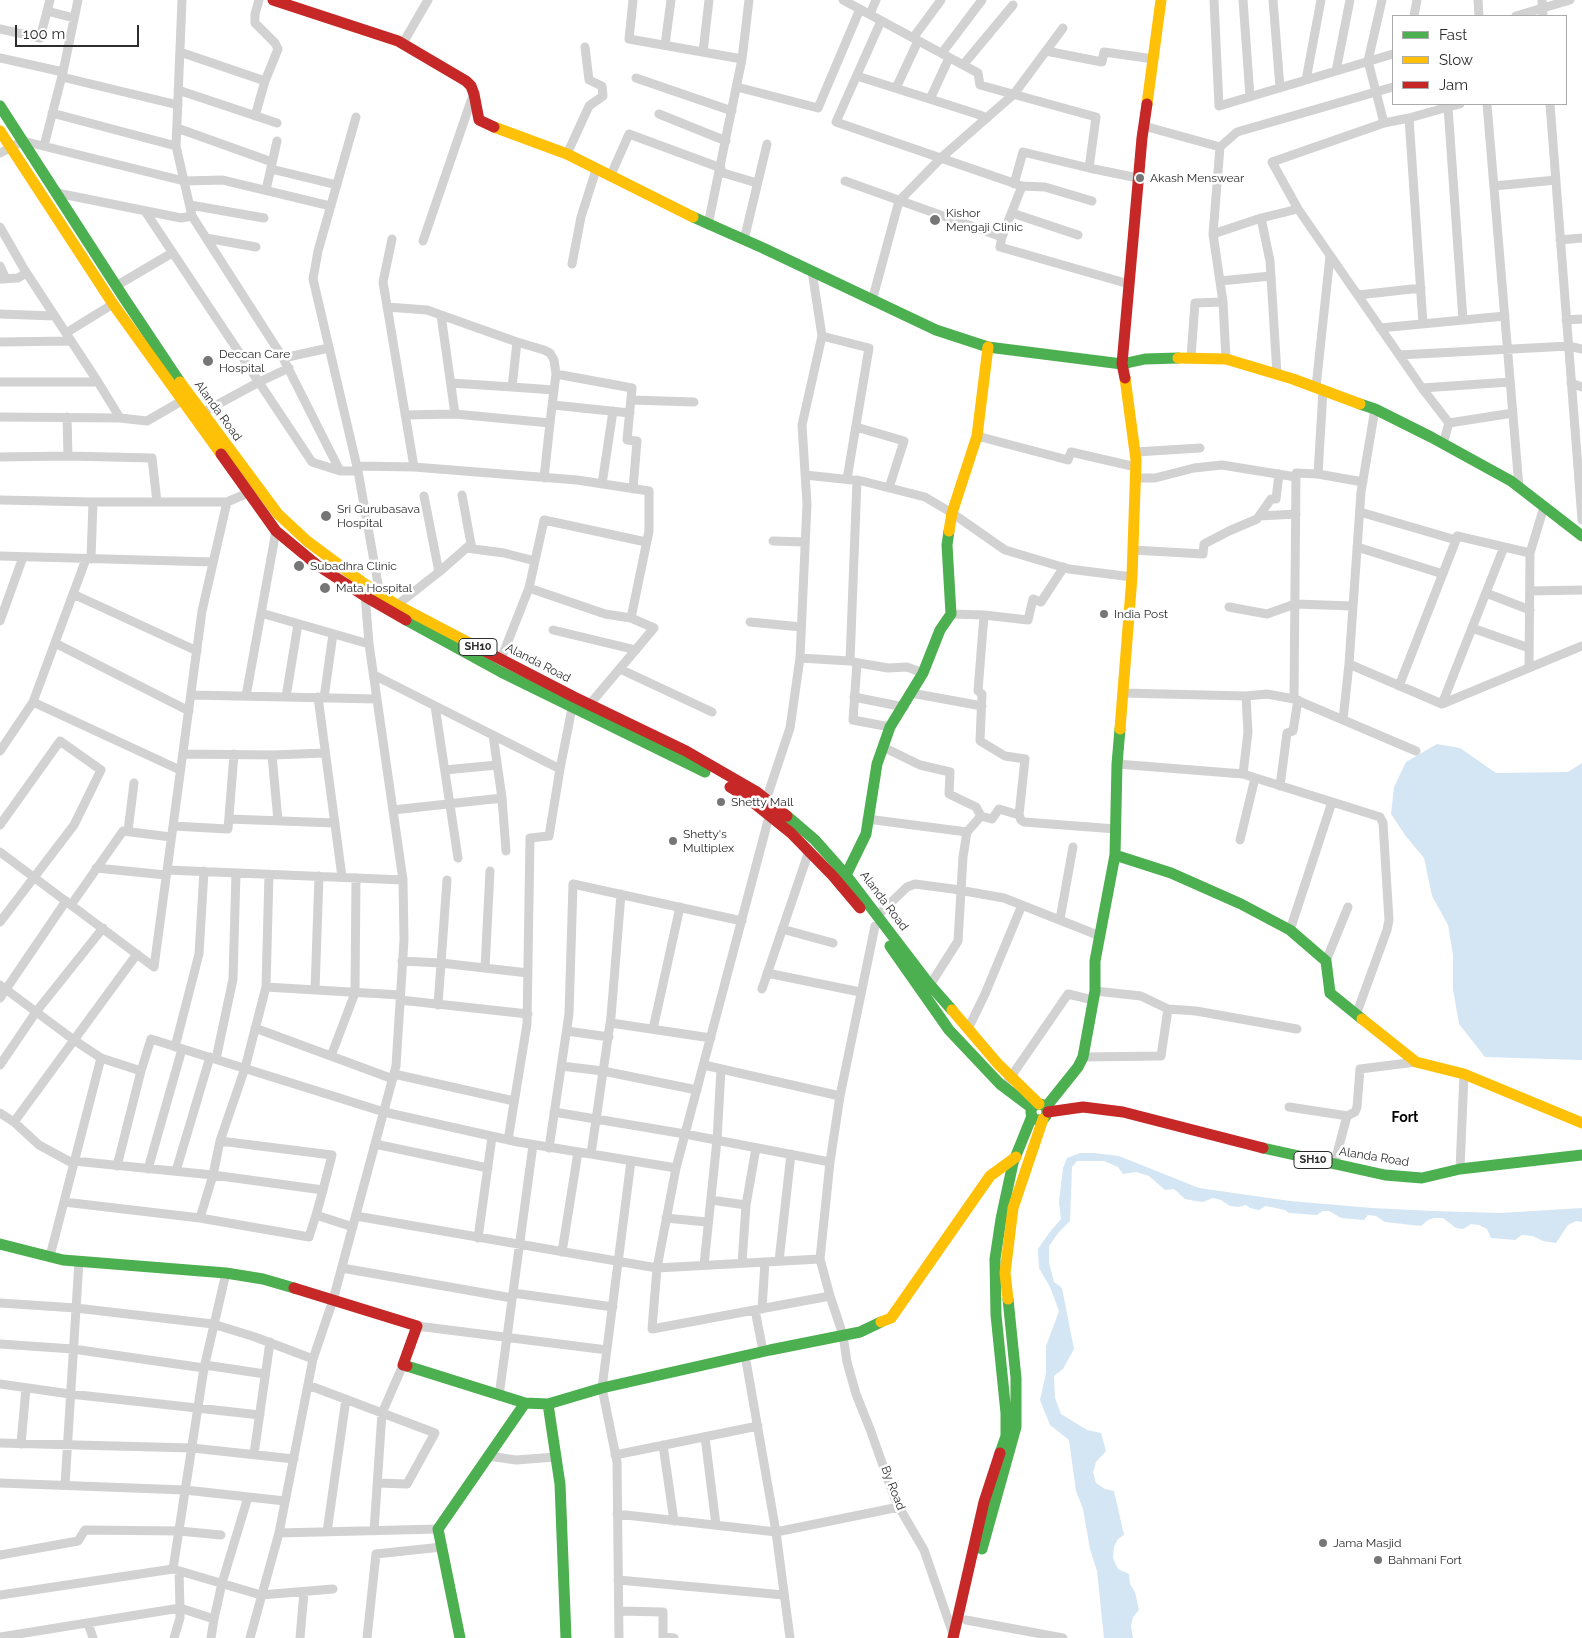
<!DOCTYPE html>
<style>
body{margin:0}
#map{position:relative;width:1582px;height:1638px;overflow:hidden;background:#fff;font-family:Raleway,sans-serif}
canvas{display:block}
.legend{position:absolute;left:1392px;top:15px;width:175px;height:90px;box-sizing:border-box;background:#fff;border:1px solid #ababab;margin:0;padding:6px 9px;list-style:none;font-size:15px;color:#2d2d2d}
.legend li{display:flex;align-items:center;gap:10px;height:25px}
.legend b{width:25px;border:1px solid #ababab}
.scale{position:absolute;left:15px;top:25px;width:124px;height:22px;box-sizing:border-box;border:2px solid #2d2d2d;border-top:0;padding-left:6px;font-size:15px;line-height:18px;white-space:nowrap;color:#2d2d2d;-webkit-text-stroke:4px #fff;paint-order:stroke}
</style>
<div id="map">
<canvas width="1582" height="1638"></canvas>
<ul class="legend">
<li><b style="height:6px;background:#4caf50"></b>Fast</li>
<li><b style="height:6px;background:#ffc107"></b>Slow</li>
<li><b style="height:6px;background:#c62828"></b>Jam</li>
</ul>
<div class="scale">100 m</div>
</div>
<script>
const context = document.querySelector('canvas').getContext('2d');
context.lineJoin = 'round';
function paint(path, color) { context.fillStyle = color; context.fill(path, 'evenodd'); }
const toPath = rows => new Path2D(rows.map(r => 'M' + r).join(''));
function trace(path, color, width, dash) { context.strokeStyle = color; context.lineWidth = width; context.lineCap = dash ? 'butt' : 'round'; context.setLineDash(dash || []); context.stroke(path); }
function label(font, color, halo, rows, align = 'center') {
  context.font = font + ' Raleway,sans-serif'; context.lineWidth = 5; context.setLineDash([]); context.textBaseline = 'middle'; context.strokeStyle = halo; context.fillStyle = color; for (const [text, x, y, turn = 0] of rows) {
    context.save(); context.translate(x, y); context.rotate((+turn || 0) * Math.PI / 180); context.textAlign = isNaN(turn) ? turn : align; if (halo) context.strokeText(text, 0, 0); context.fillText(text, 0, 0); context.restore();
  }
}
const water = toPath([
 [1437,744,1460,748,1496,773,1568,772,1582,763,1582,1060,1485,1057,1459,1024,1453,989,1453,955,1448,925,1432,896,1424,858,1405,835,1391,814,1394,787,1406,762],
 [1080,1153,1094,1153,1119,1156,1199,1188,1290,1201,1372,1208,1433,1211,1501,1213,1582,1208,1582,1222,1576,1221,1568,1225,1556,1243,1543,1241,1533,1236,1522,1235,1515,1240,1491,1238,1487,1229,1479,1225,1471,1224,1463,1229,1456,1228,1443,1218,1434,1218,1428,1220,1421,1226,1385,1222,1376,1216,1368,1215,1364,1220,1341,1218,1329,1211,1323,1211,1317,1215,1289,1213,1285,1210,1266,1206,1259,1210,1250,1208,1246,1205,1238,1207,1230,1206,1221,1200,1213,1198,1203,1202,1195,1201,1185,1199,1174,1189,1165,1190,1149,1176,1136,1172,1123,1174,1118,1167,1104,1161,1077,1161,1072,1167,1070,1221,1059,1232,1049,1246,1049,1263,1054,1282,1062,1288,1074,1349,1063,1369,1054,1376,1055,1398,1061,1414,1087,1430,1101,1433,1106,1451,1096,1462,1093,1472,1096,1483,1105,1489,1114,1491,1124,1535,1118,1539,1114,1547,1113,1558,1118,1569,1129,1574,1130,1584,1135,1592,1139,1610,1133,1617,1131,1626,1133,1638,1104,1638,1097,1571,1090,1549,1083,1509,1076,1491,1069,1440,1050,1425,1040,1400,1046,1373,1046,1346,1059,1311,1050,1287,1039,1268,1038,1249,1049,1233,1061,1219,1059,1202,1063,1168,1067,1158]
]);
const street = toPath([
 [182,0,176,146,192,216,283,358,340,471,358,471,380,595],
 [259,0,255,14,255,23,275,43,278,49,265,81],
 [633,0,629,39,742,59],
 [843,0,978,73,980,85,1096,117,1089,168,1138,178],
 [1214,0,1219,106,1393,54],
 [1243,0,1250,97],
 [1273,0,1280,88],
 [1382,0,1368,61,1384,123,1409,118],
 [1478,0,1479,16],
 [1542,0,1543,16],
 [47,11,74,18],
 [870,14,876,0],
 [1414,16,1417,0],
 [1516,16,1570,0],
 [881,21,836,122,1022,186,1002,237],
 [0,29,40,38,50,0],
 [913,38,941,0],
 [403,43,428,0],
 [665,45,671,0],
 [1046,51,1102,62,1104,52,1154,59],
 [180,52,265,81,255,116],
 [703,52,709,0],
 [942,53,982,0],
 [0,58,63,72,44,146],
 [963,65,1013,5],
 [1336,71,1350,0],
 [63,72,78,0],
 [857,76,977,114,987,118],
 [62,77,178,105],
 [636,78,732,111],
 [1306,80,1321,0],
 [737,87,818,108,860,9],
 [896,88,918,41],
 [178,90,277,123],
 [930,99,949,58],
 [1460,104,1448,107,1463,320],
 [1487,104,1519,487],
 [1550,104,1582,520],
 [52,113,176,146],
 [659,114,726,141],
 [356,117,318,251,313,279,358,471],
 [1144,126,1220,147,1213,234,1261,218,1298,209,1422,388,1449,423,1513,413],
 [177,128,272,162],
 [1220,147,1237,132,1393,87],
 [0,153,23,141,184,181,223,180,331,206],
 [567,154,589,106,603,96,602,86,589,80,585,47],
 [271,169,337,185],
 [720,172,757,183],
 [610,177,629,134,721,168],
 [845,181,1002,237,1000,247,1129,284],
 [1014,184,1023,152,1089,168],
 [1022,186,1045,187,1092,201],
 [1494,186,1556,180],
 [266,190,277,141],
 [57,193,181,218,192,216],
 [190,205,264,218],
 [1298,209,1272,162,1384,123],
 [145,211,312,462,340,471],
 [1012,213,1078,235],
 [1261,218,1270,261,1277,374],
 [708,225,742,59,749,0],
 [0,227,24,269,98,382,120,418,147,421,185,399],
 [1213,234,1223,302,1226,359],
 [206,238,256,247],
 [744,240,767,144],
 [1560,240,1582,238],
 [423,241,473,95],
 [572,264,581,217,596,170],
 [0,266,6,279],
 [0,279,18,278,26,273],
 [1220,281,1271,276],
 [116,286,172,253],
 [1358,295,1421,288],
 [872,301,899,201,942,157,1014,94,1063,28],
 [387,307,427,310,517,342,512,387,554,390,556,374,632,388,627,440,637,441,633,489],
 [0,314,55,316],
 [441,315,455,414,550,423,554,390],
 [1566,320,1582,319],
 [1423,324,1409,118,1448,107],
 [1380,328,1505,316],
 [66,333,113,304],
 [822,336,869,348,847,479],
 [0,342,71,341],
 [517,342,544,350,550,353,554,360,556,374],
 [1399,355,1569,346,1582,349],
 [1191,357,1195,303,1223,302],
 [283,358,329,348],
 [0,382,98,382],
 [451,383,512,387],
 [1571,383,1582,387],
 [1316,387,1330,256],
 [1422,388,1510,382],
 [1323,390,1318,474,1296,473,1294,699,1416,751],
 [631,400,694,402],
 [553,405,630,413],
 [1375,409,1361,492,1349,664,1442,704,1582,646],
 [202,413,259,382,289,368],
 [405,415,455,414],
 [0,417,120,418],
 [67,417,68,456],
 [856,427,904,441,889,488],
 [977,436,1068,460,1071,452,1136,467],
 [1443,444,1449,423],
 [1136,452,1200,448],
 [0,457,68,456,152,458,157,502],
 [357,466,414,467,383,282,392,239],
 [414,467,577,480,649,491,649,531,631,618,654,628,590,704],
 [1318,474,1363,482],
 [805,475,862,481,925,497,952,513,1005,550,1069,569,1132,577],
 [544,478,550,423],
 [1135,478,1155,478,1194,468,1222,465,1296,477],
 [602,484,613,411],
 [424,496,439,572],
 [0,500,93,502,227,502,248,493,253,494],
 [1360,512,1456,540,1399,686],
 [1259,516,1296,514],
 [1456,540,1457,536,1530,553,1544,507],
 [773,541,805,542],
 [1357,547,1443,574],
 [466,548,504,553,535,561],
 [1133,550,1203,554,1204,544,1229,531,1257,519,1271,499,1276,499,1279,474],
 [0,556,213,562],
 [91,559,93,502],
 [529,588,605,614,631,618],
 [1530,591,1582,590],
 [1486,593,1530,610],
 [73,594,197,651],
 [397,605,439,572,471,544,462,495],
 [1229,607,1267,614,1295,604,1353,606],
 [261,613,369,644],
 [951,614,984,615,978,691,982,694,980,741,1005,756,1025,759,1019,815,999,809,992,819,981,816],
 [984,615,1028,620,1033,599,1041,602,1064,567],
 [0,621,23,557],
 [750,622,801,627],
 [1472,628,1529,648],
 [553,630,636,650],
 [55,643,189,711],
 [800,658,850,661,857,480],
 [501,659,529,588,544,520,646,542],
 [853,662,888,668,907,667,923,673],
 [857,663,853,720,890,727],
 [1529,668,1530,553],
 [620,669,712,712],
 [374,675,560,769,572,708],
 [911,693,982,706],
 [1123,693,1246,696],
 [191,695,377,699],
 [246,696,276,531],
 [286,697,298,624],
 [318,697,342,877],
 [854,697,904,707],
 [324,698,333,634],
 [33,702,180,770],
 [1442,704,1504,547],
 [435,706,458,858],
 [1343,720,1349,664],
 [883,747,920,765,950,772,949,794,976,807,981,816,967,832,963,857,958,941,930,985],
 [0,751,33,702,86,559],
 [183,754,272,755,325,753],
 [272,755,278,821],
 [1117,764,1243,774,1380,817,1383,823,1389,920,1387,930,1356,1015],
 [445,770,497,765],
 [1243,774,1248,732,1246,696,1267,694,1294,699],
 [1280,786,1287,733,1293,731,1298,700],
 [502,798,506,851],
 [765,803,790,728,800,658,807,504,802,425,822,336,812,271],
 [393,810,502,798,493,735],
 [1019,815,1021,820,1024,822,1116,829],
 [229,819,335,823],
 [867,819,967,832],
 [0,825,60,741,101,770,74,825,0,922],
 [173,826,228,829,234,754],
 [128,831,134,783],
 [1240,840,1255,778],
 [0,852,154,967,202,611,227,502],
 [96,868,166,875],
 [167,870,403,880],
 [71,905,123,831,171,837],
 [877,916,907,887,915,884,953,889,1004,898,1100,936],
 [1060,919,1073,847],
 [782,929,833,943],
 [1290,930,1332,802],
 [402,961,441,963,528,973],
 [1326,961,1348,907],
 [485,968,490,871],
 [767,973,860,992],
 [0,985,74,1040,137,954],
 [266,987,400,995],
 [762,989,809,851],
 [315,990,319,876],
 [1095,991,1141,996,1168,1009,1196,1011,1297,1029],
 [0,998,66,901],
 [400,1000,528,1014],
 [438,1005,447,880],
 [611,1023,711,1038],
 [255,1028,393,1079],
 [653,1029,680,907],
 [968,1029,985,994,1022,905],
 [567,1031,609,1037],
 [175,1047,199,954,204,871],
 [331,1056,355,993,356,878],
 [1083,1057,1161,1056,1168,1009],
 [101,1058,141,1071,151,1039,384,1112,518,1142,676,1168,657,1268,652,1329,830,1296,843,1335,847,1362,856,1394,870,1429,896,1502,924,1550,953,1634],
 [216,1059,233,979,236,873],
 [0,1065,36,1012,103,928],
 [704,1065,840,1096],
 [561,1066,603,1071,697,1090],
 [394,1074,514,1101],
 [1008,1081,1068,994,1093,1000],
 [1289,1107,1348,1116],
 [554,1112,685,1134,830,1162],
 [0,1113,14,1122,74,1040,101,1058,50,1256],
 [14,1122,39,1145,74,1164],
 [508,1140,527,1024,530,838,549,836,560,769],
 [220,1141,332,1155,323,1190],
 [375,1144,488,1168],
 [549,1148,569,1014,573,884,742,921],
 [591,1154,611,1017,621,894],
 [74,1161,213,1175,323,1190,316,1215],
 [1334,1165,1347,1116,1355,1112,1357,1107,1360,1069,1416,1062],
 [117,1166,141,1071],
 [676,1168,770,813],
 [148,1169,182,1049],
 [1460,1169,1464,1074],
 [176,1171,210,1057],
 [711,1200,746,1205,742,1263],
 [64,1202,200,1218,213,1175,220,1141,245,1068,266,987,269,874],
 [746,1205,756,1148],
 [356,1216,657,1268,820,1259,830,1162,840,1096,875,926],
 [200,1218,309,1237,316,1215,353,1227],
 [666,1218,707,1222],
 [478,1238,492,1137],
 [562,1252,578,1152],
 [820,1259,830,1296],
 [779,1261,791,1154],
 [704,1265,717,1140,721,1069],
 [342,1268,512,1298],
 [513,1293,613,1307],
 [0,1303,76,1308,213,1324,255,1337,313,1359,279,1533,250,1638],
 [762,1309,765,1262],
 [755,1310,763,1351],
 [417,1326,607,1350],
 [0,1344,73,1349,204,1368],
 [745,1355,776,1532,790,1638],
 [313,1359,333,1300,396,1066,404,940,403,880,369,644,365,594],
 [205,1365,265,1374],
 [0,1384,70,1394,260,1415],
 [308,1385,435,1433,407,1484,378,1483],
 [499,1396,533,1145],
 [705,1437,716,1525],
 [0,1443,192,1448,294,1459],
 [21,1444,26,1388],
 [663,1445,674,1521],
 [254,1454,270,1342],
 [615,1455,758,1426],
 [488,1456,516,1460,556,1457],
 [0,1483,185,1490,285,1501],
 [65,1485,79,1261],
 [617,1514,776,1532,899,1507],
 [374,1531,382,1413,403,1365],
 [327,1532,346,1399],
 [279,1533,438,1529],
 [0,1555,78,1541,85,1530,179,1531,221,1535],
 [173,1569,204,1368,226,1273],
 [618,1580,784,1595],
 [0,1595,173,1569,261,1595,333,1589],
 [619,1611,663,1612,663,1638],
 [214,1619,222,1583,248,1497],
 [966,1620,1063,1638],
 [88,1623,93,1638],
 [0,1637,180,1608,179,1571],
 [663,1637,674,1638],
 [174,1638,180,1618,180,1608,214,1619,211,1638],
 [300,1638,304,1592],
 [367,1638,376,1554,442,1547],
 [619,1638,617,1462,602,1388,631,1161]
]);
const fast = toPath([
 [0,106,124,298,180,382],
 [693,217,763,248,936,330,988,347,1122,364,1145,359,1178,358],
 [1360,404,1375,409,1431,437,1511,481,1582,536],
 [406,620,501,672,705,772],
 [787,816,815,840,846,875,930,985,952,1010],
 [1115,855,1171,873,1241,904,1290,930,1326,961,1330,993,1362,1019],
 [846,875,866,834,877,764,890,727,923,673,940,630,951,614,947,545,949,531],
 [890,946,949,1030,1000,1084,1032,1108],
 '1031 1112a8 8 0 1 1 16 0a8 8 0 1 1-16 0Z',
 [1046,1107,1078,1067,1083,1057,1095,991,1095,961,1115,855,1117,764,1120,729],
 [1263,1148,1385,1175,1422,1178,1460,1169,1582,1155],
 [0,1244,63,1260,226,1273,263,1279,294,1288],
 [407,1366,525,1403,548,1404,602,1388,770,1350,860,1332,881,1322],
 [548,1404,560,1484,566,1638],
 [1000,1453,1006,1436,1006,1413,996,1315,995,1259,1001,1219,1013,1163,1032,1116],
 [982,1549,1016,1427,1016,1378,1008,1299],
 [460,1638,438,1529,525,1403]
]);
const slow = toPath([
 [1147,104,1161,0],
 [494,127,567,154,693,217],
 [0,131,113,304,221,454],
 [1178,358,1226,359,1293,379,1360,404],
 [180,382,278,514,307,541,362,582,397,605,481,649],
 [949,531,952,513,977,436,988,347],
 [1120,729,1132,577,1136,460,1125,378],
 [952,1010,998,1064,1039,1104],
 [1362,1019,1416,1062,1464,1074,1582,1123],
 [1008,1299,1005,1273,1013,1208,1043,1119],
 [881,1322,891,1318,990,1176,1016,1157]
]);
const jam = toPath([
 [273,0,398,41,466,81,471,86,474,94,479,120,494,127],
 [1125,378,1122,364,1142,138,1147,104],
 [221,454,276,531,317,565,366,597,406,620],
 [481,649,574,697,686,751,757,792,787,816],
 [730,787,745,796,791,833,833,876,860,908],
 [1048,1112,1083,1107,1123,1112,1263,1148],
 [294,1288,417,1326,403,1365,407,1366],
 [953,1638,984,1502,1000,1453]
]);
const markers = [
 [1140,178,5,"#767676"],
 [935,220,6,"#767676"],
 [208,361,6,"#767676"],
 [326,516,6,"#767676"],
 [299,566,6,"#767676"],
 [325,588,6,"#767676"],
 [1104,614,5,"#767676"],
 [721,802,5,"#767676"],
 [673,841,5,"#767676"],
 [1323,1543,5,"#767676"],
 [1378,1560,5,"#767676"]
];
const shields = [
 [478,647,38],
 [1313,1160,38]
];
const shieldNames = [
 ["SH10",478,647],
 ["SH10",1313,1160]
];
const poiNames = [
 ["Akash Menswear",1150,178],
 ["Kishor",946,213],
 ["Mengaji Clinic",946,227],
 ["Deccan Care",219,354],
 ["Hospital",219,368],
 ["Sri Gurubasava",337,509],
 ["Hospital",337,523],
 ["Subadhra Clinic",310,566],
 ["Mata Hospital",336,588],
 ["India Post",1114,614],
 ["Shetty Mall",731,802],
 ["Shetty's",683,834],
 ["Multiplex",683,848],
 ["Jama Masjid",1333,1543],
 ["Bahmani Fort",1388,1560]
];
const streetNames = [
 ["Alanda Road",218,411,54],
 ["Alanda Road",538,663,27],
 ["Alanda Road",884,901,53],
 ["Alanda Road",1374,1157,9],
 ["By Road",893,1488,69]
];
const neighbourhoodNames = [
 ["Fort",1405,1118]
];
paint(water, '#d4e6f3');
trace(street, '#d2d2d2', 9);
trace(fast, '#4caf50', 11);
trace(slow, '#ffc107', 11);
trace(jam, '#c62828', 11);
for (const [x, y, r, color] of markers) { const dot = new Path2D(); dot.arc(x, y, r, 0, 2 * Math.PI); context.fillStyle = color; context.fill(dot); trace(dot, '#fff', 2); }
for (const [x, y, w] of shields) { const box = new Path2D(); box.roundRect(x - w / 2, y - 8.5, w, 17, 4); context.fillStyle = '#fff'; context.fill(box); trace(box, '#2d2d2d', 1); }
label('bold 11px', '#2d2d2d', null, shieldNames);
label('12px', '#2d2d2d', '#fff', poiNames, 'left');
label('12px', '#2d2d2d', '#fff', streetNames);
label('bold 14px', '#000', '#fff', neighbourhoodNames);
</script>
